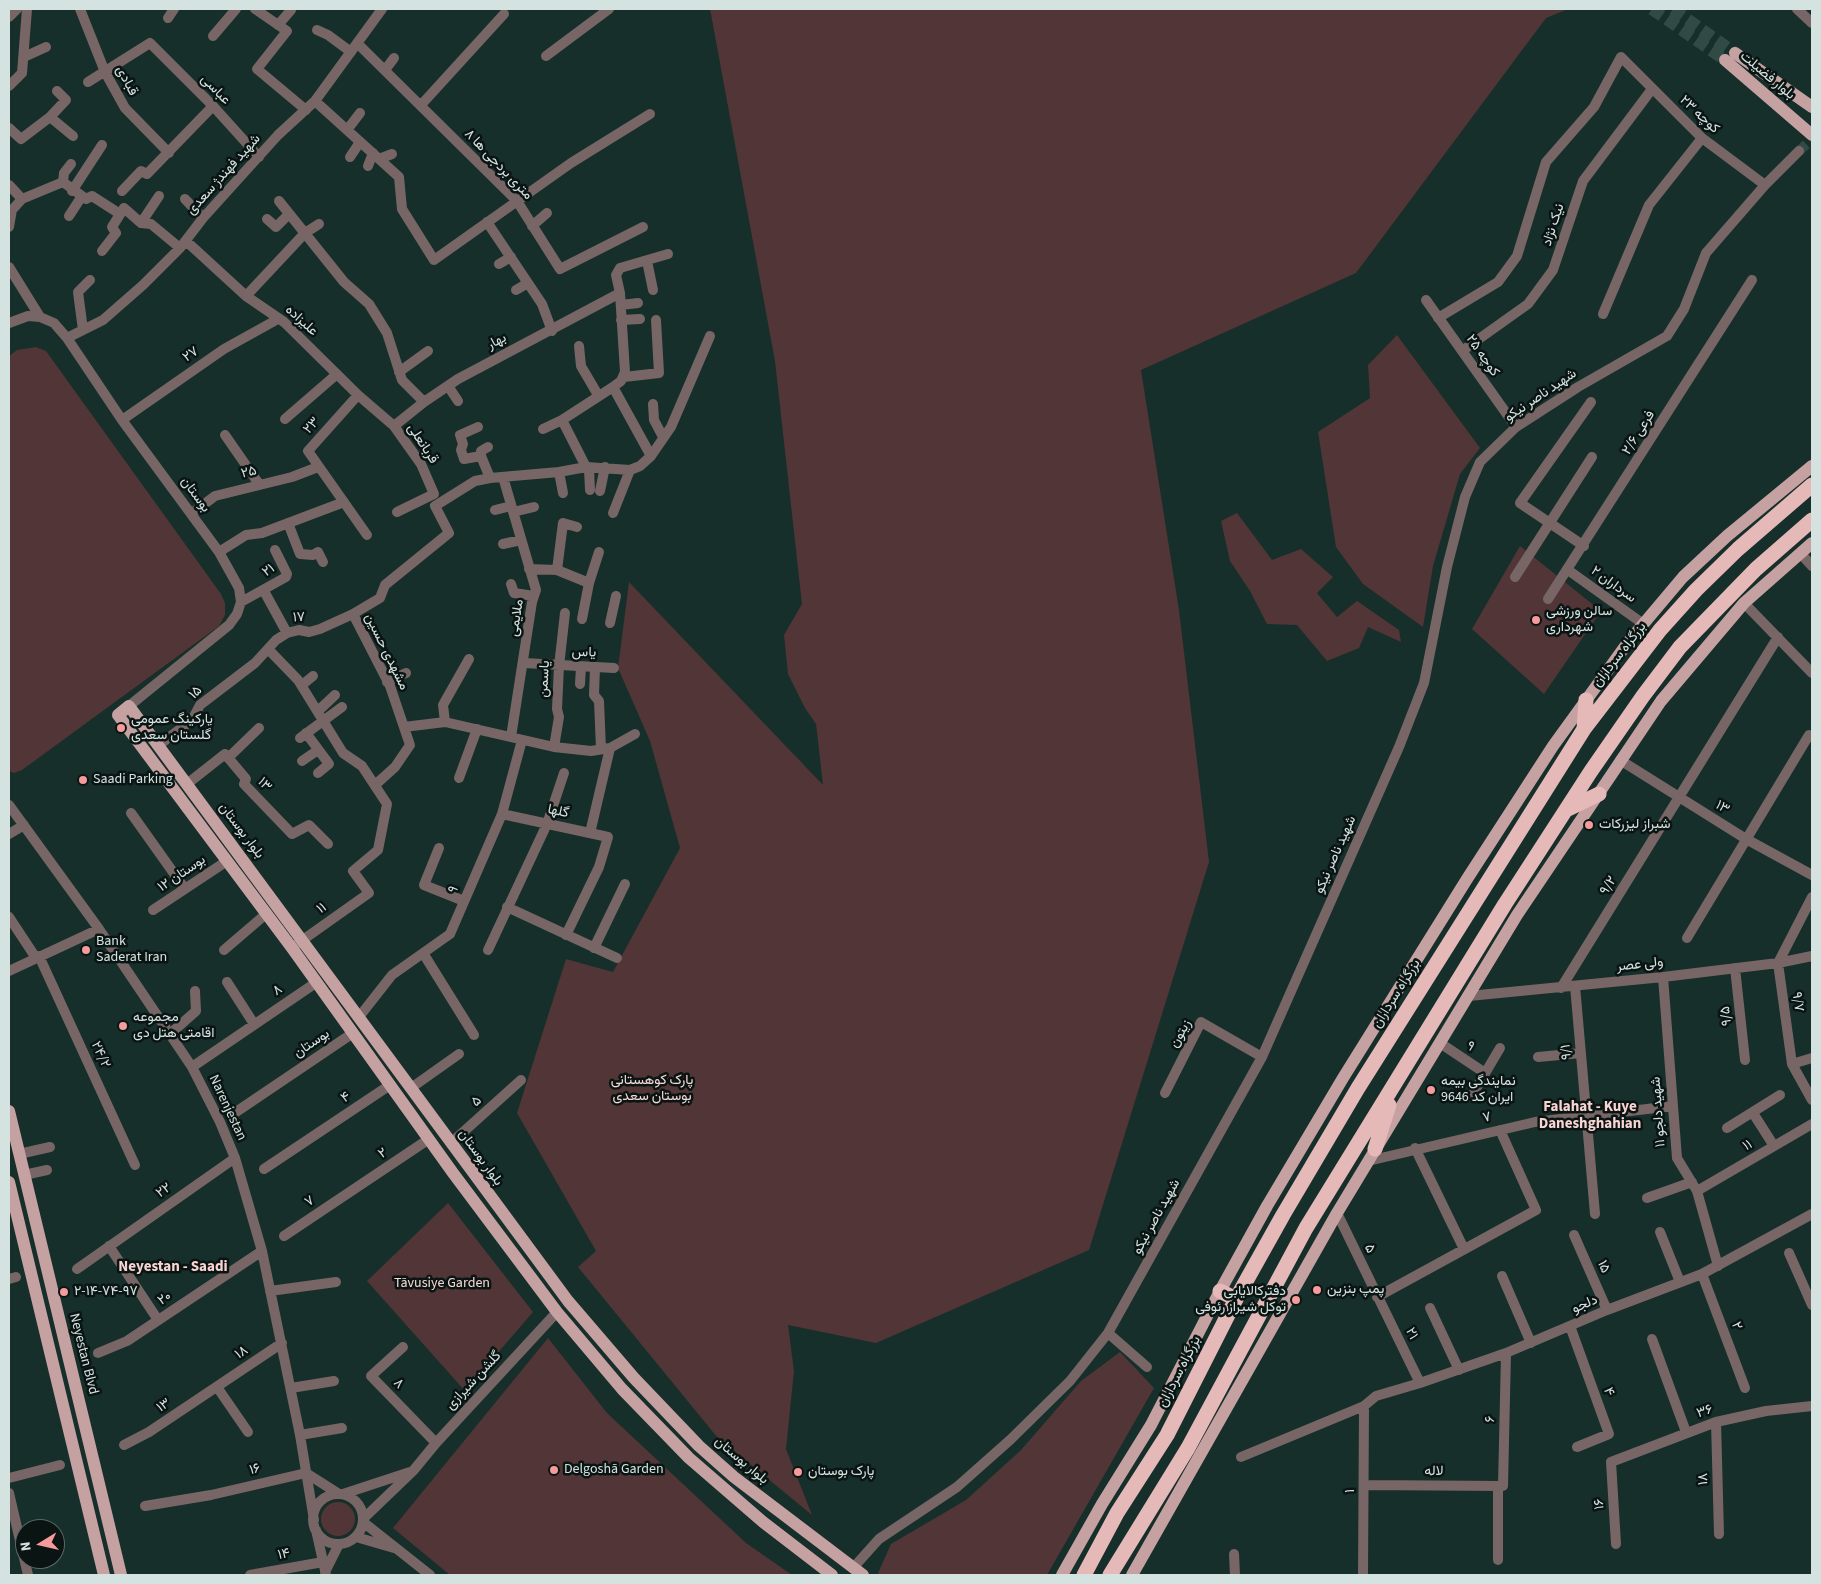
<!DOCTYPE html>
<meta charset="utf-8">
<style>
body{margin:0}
#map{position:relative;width:1821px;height:1584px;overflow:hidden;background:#162f2a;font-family:"Source Sans 3",sans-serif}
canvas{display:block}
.frame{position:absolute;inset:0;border:10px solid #d4e3e0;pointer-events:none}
.north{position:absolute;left:15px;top:1519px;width:50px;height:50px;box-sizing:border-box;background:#0a1513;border:1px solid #5b6765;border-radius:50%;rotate:261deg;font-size:14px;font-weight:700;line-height:20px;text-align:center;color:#d4e3e0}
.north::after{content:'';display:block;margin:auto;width:18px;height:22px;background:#f59b9c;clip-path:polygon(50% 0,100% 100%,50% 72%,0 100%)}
</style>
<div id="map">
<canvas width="1821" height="1584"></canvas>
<div class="frame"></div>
<div class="north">N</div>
</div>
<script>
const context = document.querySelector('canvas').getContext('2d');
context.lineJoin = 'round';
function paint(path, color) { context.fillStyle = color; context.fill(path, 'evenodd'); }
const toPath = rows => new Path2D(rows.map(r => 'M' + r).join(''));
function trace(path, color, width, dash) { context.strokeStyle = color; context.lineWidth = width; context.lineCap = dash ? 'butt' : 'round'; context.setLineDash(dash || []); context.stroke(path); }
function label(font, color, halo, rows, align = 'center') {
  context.font = font + ' "Source Sans 3",Vazirmatn,sans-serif'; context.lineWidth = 5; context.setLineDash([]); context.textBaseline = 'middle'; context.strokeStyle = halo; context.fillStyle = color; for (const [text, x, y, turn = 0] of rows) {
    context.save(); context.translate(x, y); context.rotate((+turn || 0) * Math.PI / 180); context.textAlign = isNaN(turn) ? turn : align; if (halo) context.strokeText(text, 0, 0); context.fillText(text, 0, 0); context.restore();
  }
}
const green = toPath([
 [710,9,1568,9,1546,18,1356,273,1141,370,1179,610,1209,862,1089,1250,876,1343,788,1325,794,1371,786,1449,812,1515,717,1437,578,1267,596,1251,517,1113,566,959,613,972,680,848,650,741,618,668,629,582,823,785,816,724,805,708,788,674,784,635,802,604,775,361],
 [1397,335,1480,448,1460,474,1433,566,1423,627,1363,584,1336,547,1318,432,1370,398,1368,365],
 [36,347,46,351,221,594,225,603,225,615,219,626,22,770,14,773,9,771,9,356,17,350],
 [1237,513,1272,560,1301,549,1333,577,1317,593,1337,617,1357,601,1399,630,1401,642,1368,627,1359,648,1327,661,1297,625,1267,624,1250,591,1230,561,1221,521],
 [1520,546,1601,611,1544,694,1472,629],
 [448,1203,533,1312,465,1391,367,1281],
 [548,1338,607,1413,746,1543,792,1575,450,1575,393,1528],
 [1120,1352,1154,1388,1047,1575,880,1575,878,1573,891,1544,966,1500,1021,1450,1081,1381],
 '321 1519a17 17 0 1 1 34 0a17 17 0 1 1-34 0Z'
]);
const minorTunnel = toPath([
 [1799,151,1812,139]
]);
const majorTunnel = toPath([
 [1652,9,1725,60],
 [1673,9,1735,53]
]);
const minor = toPath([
 [80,9,105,72,125,108,169,153],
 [255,9,287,31,257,69,306,110],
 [1797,9,1812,23],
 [9,17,17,9],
 [168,18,174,9],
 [278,25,291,10],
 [317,30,328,35,351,52],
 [213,36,236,9],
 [357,43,517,201,560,269,643,227],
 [546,56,609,9],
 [24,57,46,47],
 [385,70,394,58],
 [88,82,150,43,213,106,259,157],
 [9,86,22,73,27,9],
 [315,101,399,177,402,209,434,260,571,163,650,114],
 [421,105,504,14],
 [50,117,73,136],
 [9,128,21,139,50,117,66,100,57,91],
 [347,130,360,113],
 [350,157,360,142],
 [379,159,392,154],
 [368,166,373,153],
 [63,182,64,173,71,164],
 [9,185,22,199],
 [72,191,102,145],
 [122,191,141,171,147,174,213,106],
 [185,199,203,218],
 [279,201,344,282,369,304,387,333,402,380,424,402],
 [69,216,82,196],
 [267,219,276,227,289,214],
 [487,222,542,304,552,331],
 [141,223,159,196],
 [532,226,547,213],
 [9,227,12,210,22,199,63,182,82,196,86,199,92,196,120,214],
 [186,241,246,296,284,322,358,395,394,426,421,464,434,494,397,512],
 [102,251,116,233,112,227,124,208,141,223,151,224,180,248],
 [647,261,653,290],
 [499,264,511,257],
 [9,267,40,317],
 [516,290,528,283],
 [246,296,305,233,319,224],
 [1426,300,1516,427],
 [621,305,638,303],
 [1603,314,1649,205,1702,138],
 [1438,318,1498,282,1517,256,1546,162,1594,107,1621,57,1702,138,1765,185],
 [621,320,640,319],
 [9,323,28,316,40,317,54,323,67,338,122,420,219,552,239,588,241,602,237,614,229,625,129,706],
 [83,330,78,292,90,280],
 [67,338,103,320,143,285,180,248,203,218,278,135,315,101,382,9],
 [579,346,581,366,598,395],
 [1462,351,1528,304,1553,270,1583,181,1652,89],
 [399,372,428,351],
 [624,377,659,373,656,320],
 [448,386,458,401],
 [358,395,308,451,367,535],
 [653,404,654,420,663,437],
 [285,419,337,374],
 [122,420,224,349,278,319],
 [562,420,586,467],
 [394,426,424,402,458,379,620,293],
 [478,427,460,435,463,444,461,450,464,459,481,456,490,478],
 [543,429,562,420,613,387],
 [225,435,259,484],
 [481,456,481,451,488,447],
 [651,456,613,387,621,381,625,372,620,293,616,275,620,268,668,254],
 [589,469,590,490],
 [559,472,563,493],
 [503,477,536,590,532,602,511,737],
 [600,491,605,467],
 [495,510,511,506],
 [513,512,534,507],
 [613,513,630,470],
 [191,514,215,496,292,477,318,467],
 [288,523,300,554,313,555,318,552,323,562],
 [503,544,521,540],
 [1584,546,1520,503,1591,402],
 [219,552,246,535,262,533,344,502],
 [1801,554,1812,566],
 [529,569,557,570,589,583],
 [557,570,563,523,577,527],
 [1568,570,1642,623],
 [1515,577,1592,457],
 [511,584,514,593,534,596],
 [264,591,287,633],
 [1548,599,1752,280],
 [241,602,286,577,287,574,275,550],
 [1744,603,1812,673],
 [353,614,390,686,410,745,395,767,375,785],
 [582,619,589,583,599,552],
 [610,623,616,596],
 [269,650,298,680,343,753,362,766,387,804,378,850,353,871,369,893,297,944],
 [524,663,614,668],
 [595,667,594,695,599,701,601,749],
 [387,682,406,673],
 [580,684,581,667],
 [302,685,313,676],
 [318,711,335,695],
 [445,722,443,705,469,659],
 [404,727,445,722,554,747,591,751,610,748,635,734],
 [306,733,329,764,318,773],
 [300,738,342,707],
 [159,745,192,720,200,705,255,663,276,640,287,633,299,630,309,632,320,629,353,614,380,598,385,585,449,533,435,506,475,481,490,478,559,472,586,467,630,470,640,466,651,456,671,427,710,336],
 [554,747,559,717,557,709,559,666,565,613],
 [228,758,259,728],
 [1620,760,1746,839,1812,875],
 [302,761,318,750],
 [459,778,477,729],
 [187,784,225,754,246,779,244,784,292,834,309,825,328,844],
 [9,805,99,929,192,1067,220,1122,235,1158,262,1251,300,1435,314,1520],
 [131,813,185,889],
 [502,814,608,837,599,867,566,935],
 [590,833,610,748],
 [9,834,24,825],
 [439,848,424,885,464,901],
 [1812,897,1778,963,1792,1064,1812,1100],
 [507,907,617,958],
 [153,910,227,861],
 [9,917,36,958],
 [1687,938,1809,735],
 [594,948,625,884],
 [224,950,266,914],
 [488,950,547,824,564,773],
 [423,953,474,1035],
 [39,956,135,1165],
 [1735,968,1745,1060],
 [9,971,99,929],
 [1663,977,1677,1158,1697,1191,1718,1266],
 [227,982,254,1024],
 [1575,986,1595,1214],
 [1561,988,1778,637],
 [1469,996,1663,977,1778,963,1812,956],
 [359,1017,392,975,450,934,502,814,522,740],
 [170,1034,196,1011,195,991],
 [1440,1043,1485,1073],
 [1538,1057,1581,1053],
 [1792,1064,1812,1058],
 [192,1067,317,982],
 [411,1088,459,1054],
 [1165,1093,1201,1022,1262,1057],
 [1471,1097,1500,1048],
 [236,1112,353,1033],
 [1753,1113,1774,1146],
 [1727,1128,1780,1095],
 [451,1143,521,1080],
 [1415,1148,1464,1249],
 [19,1154,50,1147],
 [1368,1161,1535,1122,1673,1106],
 [264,1169,390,1085],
 [24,1175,47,1170],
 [1697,1191,1812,1124],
 [1647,1198,1692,1182],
 [1337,1213,1420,1383],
 [1660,1232,1680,1282],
 [1574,1235,1607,1310],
 [284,1236,429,1139],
 [109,1246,158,1320],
 [1789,1253,1812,1305],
 [77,1269,235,1158],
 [1702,1274,1745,1388],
 [1502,1276,1531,1343],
 [9,1279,16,1277],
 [270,1291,336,1282],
 [1377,1297,1536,1210,1500,1130],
 [1430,1308,1459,1370],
 [1570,1326,1609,1434,1577,1447],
 [1108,1333,1147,1367],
 [1652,1339,1686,1432],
 [403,1347,371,1376,436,1443],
 [98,1353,127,1341,262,1251],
 [217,1387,248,1432],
 [291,1388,334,1381],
 [1716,1422,1719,1534],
 [300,1435,342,1428],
 [124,1445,149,1432,282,1343],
 [1241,1457,1364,1406,1376,1396,1420,1383,1506,1353,1607,1310,1702,1274,1812,1214],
 [306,1473,339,1494],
 [9,1478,60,1465],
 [1364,1485,1503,1486,1506,1353],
 [1498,1486,1498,1560],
 [9,1493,28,1575],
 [343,1494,410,1472],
 '313 1519a25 25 0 1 1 50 0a25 25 0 1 1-50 0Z',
 [145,1506,211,1495,306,1473],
 [363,1519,413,1471,436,1443,557,1312],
 [363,1522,430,1575],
 [316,1530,326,1575],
 [356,1537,394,1548],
 [1616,1544,1611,1462,1716,1422,1766,1411,1812,1406],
 [1234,1554,1235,1575],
 [853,1568,879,1539,957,1487,1010,1440,1070,1381,1108,1333,1262,1057,1399,747,1424,683,1447,567,1465,497,1480,462,1516,427,1578,387,1667,336,1684,309,1706,253,1765,185,1799,151],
 [325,1572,339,1544],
 [250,1575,323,1562],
 [1363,1575,1364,1406]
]);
const major = toPath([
 [1735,53,1812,107],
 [1725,60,1812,135],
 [9,1111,121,1575],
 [9,1182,104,1575],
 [832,1575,763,1522,689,1458,622,1389,557,1312,453,1173,292,948,118,715,129,706,568,1301,634,1378,699,1446,734,1477,863,1575],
 [1062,1575,1102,1504,1151,1425,1220,1291,1267,1206,1343,1078,1467,879,1553,746,1629,641,1683,577,1727,536,1812,466],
 [1132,1575,1337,1213,1517,915,1661,701,1744,603,1812,543]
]);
const highway = toPath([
 [1584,729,1586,700],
 [1566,810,1599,794],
 [1375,1149,1389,1105],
 [1220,1291,1236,1299],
 [1084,1575,1117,1513,1167,1435,1236,1299,1283,1215,1358,1088,1584,729,1660,630,1696,590,1738,549,1812,485],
 [1110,1575,1188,1448,1306,1228,1505,904,1591,771,1643,696,1680,647,1756,569,1812,520]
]);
const markers = [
 [1536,620,5,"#f59b9c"],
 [121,728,5,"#f59b9c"],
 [83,780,5,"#f59b9c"],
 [1589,825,5,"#f59b9c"],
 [86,950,5,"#f59b9c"],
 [123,1026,5,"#f59b9c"],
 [1431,1090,5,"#f59b9c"],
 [1317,1290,5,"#f59b9c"],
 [64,1292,5,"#f59b9c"],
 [1296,1300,5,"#f59b9c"],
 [554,1470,5,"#f59b9c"],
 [798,1472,5,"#f59b9c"]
];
const streetNames = [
 ["بلوار فضیلت",1767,76,40],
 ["قبادی",126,81,62],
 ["عباسی",215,90,46],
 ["کوچه ۲۳",1699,115,43],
 ["۸ متری بردجی ها",498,165,46],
 ["شهید فهندژ سعدی",224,175,-48],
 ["نیک نژاد",1554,225,-72],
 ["علیزاده",301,321,42],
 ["بهار",497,342,-28],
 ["۲۷",191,355,-35],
 ["کوچه ۲۵",1482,356,55],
 ["شهید ناصر نیکو",1541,396,-34],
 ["۲۳",312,426,-48],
 ["فرعی ۲/۶",1639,433,-58],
 ["قربانعلی",422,444,57],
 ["۲۵",249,473,-14],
 ["بوستان",195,495,54],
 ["۲۱",269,571,-35],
 ["سرداران ۲",1613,585,36],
 ["۱۷",299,618,-3],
 ["ملایمی",517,618,-81],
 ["مشهدی حسین",386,652,64],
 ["یاس",584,653,2],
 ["بزرگراه سرداران",1620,655,-52],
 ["یاسمن",545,679,-87],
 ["۱۵",196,693,-44],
 ["۱۳",264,785,46],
 ["۱۳",1722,808,31],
 ["گلها",558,812,12],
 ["بلوار بوستان",241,831,53],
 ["شهید ناصر نیکو",1336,855,-66],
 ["بوستان ۱۲",182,874,-34],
 ["۹/۲",1609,886,-58],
 ["۹",454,890,-66],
 ["۱۱",322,909,-35],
 ["ولی عصر",1640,965,-6],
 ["۸",278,991,-34],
 ["بزرگراه سرداران",1397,994,-58],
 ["۹/۷",1797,1002,82],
 ["۹/۵",1727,1016,-96],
 ["زیتون",1181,1034,-60],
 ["بوستان",312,1044,-34],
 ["۹",1470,1047,33],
 ["۹/۱",1567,1052,-95],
 ["۲۴/۲",100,1055,65],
 ["۴",346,1098,-34],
 ["۵",477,1102,-42],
 ["Narenjestan",227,1108,65],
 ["شهید دلجو ۱۱",1659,1112,-94],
 ["۷",1487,1118,-13],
 ["۱۱",1748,1146,-30],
 ["۲",383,1154,-34],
 ["بلوار بوستان",480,1158,54],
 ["۲۲",164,1191,-35],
 ["۷",310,1202,-33],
 ["شهید ناصر نیکو",1157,1217,-61],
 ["۵",1369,1249,65],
 ["۱۵",1603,1267,66],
 ["۲۰",165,1299,-34],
 ["دلجو",1585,1305,-23],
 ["۲",1736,1326,69],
 ["۲۱",1411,1334,63],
 ["۱۸",242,1353,-34],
 ["Neyestan Blvd",83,1354,76],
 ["بزرگراه سرداران",1180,1372,-63],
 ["گلشن شیرازی",474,1381,-47],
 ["۸",398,1384,46],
 ["۴",1608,1392,70],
 ["۱۳",164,1406,-34],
 ["۳۶",1705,1412,-18],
 ["۶",1491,1419,-89],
 ["بلوار بوستان",741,1461,40],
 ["۱۶",255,1470,-13],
 ["لاله",1434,1472,1],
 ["۱۸",1704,1479,-92],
 ["۱",1351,1491,-89],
 ["۱۶",1600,1504,-94],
 ["۱۴",284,1555,-10]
];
const poiNames = [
 ["سالن ورزشی",1546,612],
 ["شهرداری",1546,628],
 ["پارکینگ عمومی",131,720],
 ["گلستان سعدی",131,736],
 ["Saadi Parking",93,780],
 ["شبراز لیزرکات",1599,825],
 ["Bank",96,942],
 ["Saderat Iran",96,958],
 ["مجموعه",133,1018],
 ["اقامتی هتل دی",133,1034],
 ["نمایندگی بیمه",1441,1082],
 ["ایران کد 9646",1441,1098],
 ["پمپ بنزین",1327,1290],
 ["۲-۱۴-۷۴-۹۷",74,1292],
 ["دفترکالایابی",1286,1292,"right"],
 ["توکل شیراز رئوفی",1286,1308,"right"],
 ["Delgoshā Garden",564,1470],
 ["پارک بوستان",808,1472]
];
const parkNames = [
 ["پارک کوهستانی",652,1081],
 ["بوستان سعدی",652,1097],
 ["Tāvusiye Garden",442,1284]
];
const neighbourhoodNames = [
 ["Falahat - Kuye",1590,1108],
 ["Daneshghahian",1590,1125],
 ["Neyestan - Saadi",173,1268]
];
paint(green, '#523536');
trace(minorTunnel, '#324a45', 10, [10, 5]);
trace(majorTunnel, '#324a45', 12, [12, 6]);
trace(minor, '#786666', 10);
trace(major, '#c6a1a1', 12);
trace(highway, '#e5b9b8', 15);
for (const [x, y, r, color] of markers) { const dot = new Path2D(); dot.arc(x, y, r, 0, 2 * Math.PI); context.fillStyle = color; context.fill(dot); trace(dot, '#0a1513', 2); }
label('14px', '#d4e3e0', '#0a1513', streetNames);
label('14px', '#d4e3e0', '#0a1513', poiNames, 'left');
label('14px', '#f6d9d8', '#0a1513', parkNames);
label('bold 15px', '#f8d4d3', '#0a1513', neighbourhoodNames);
</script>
